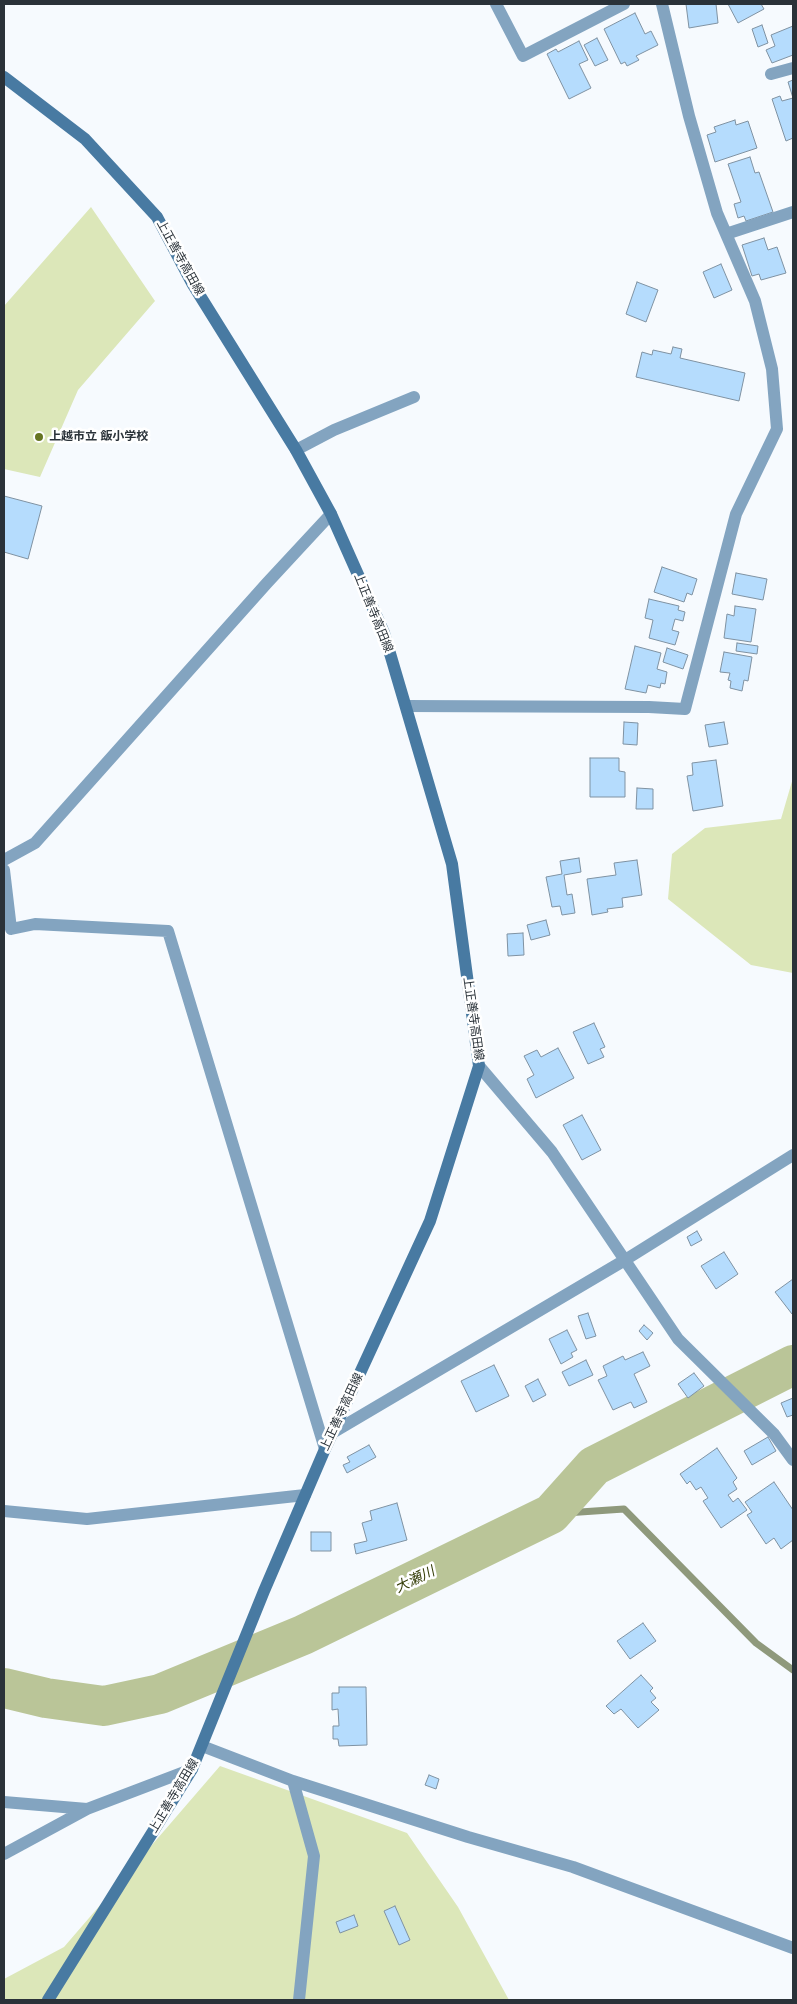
<!DOCTYPE html>
<meta charset="utf-8">
<style>
body{margin:0}
#map{position:relative;width:797px;height:2004px;overflow:hidden;background:#f6fafe;font-family:Helvetica,sans-serif}
canvas{display:block}
.frame{position:absolute;inset:0;border:5px solid #2a3239;pointer-events:none}
</style>
<div id="map">
<canvas width="797" height="2004"></canvas>
<div class="frame"></div>
</div>
<script>
const context = document.querySelector('canvas').getContext('2d');
context.lineJoin = 'round';
function paint(path, color) { context.fillStyle = color; context.fill(path, 'evenodd'); }
const toPath = rows => new Path2D(rows.map(r => 'M' + r).join(''));
function trace(path, color, width, dash) { context.strokeStyle = color; context.lineWidth = width; context.lineCap = dash ? 'butt' : 'round'; context.setLineDash(dash || []); context.stroke(path); }
function label(font, color, halo, rows, align = 'center') {
  context.font = font + ' Helvetica,"Noto Sans JP",sans-serif'; context.lineWidth = 5; context.setLineDash([]); context.textBaseline = 'middle'; context.strokeStyle = halo; context.fillStyle = color; for (const [text, x, y, turn = 0] of rows) {
    context.save(); context.translate(x, y); context.rotate((+turn || 0) * Math.PI / 180); context.textAlign = isNaN(turn) ? turn : align; if (halo) context.strokeText(text, 0, 0); context.fillText(text, 0, 0); context.restore();
  }
}
const green = toPath([
 [91,207,155,301,78,390,40,477,4,469,4,306],
 [793,778,793,973,751,965,668,899,672,854,705,828,781,819],
 [220,1766,407,1833,458,1907,509,2000,4,2000,4,1979,64,1947]
]);
const stream = toPath([
 [551,1514,624,1509,756,1643,793,1670]
]);
const river = toPath([
 [4,1688,46,1698,104,1706,160,1694,303,1635,551,1514,594,1466,793,1365]
]);
const building = toPath([
 [686,4,716,4,718,23,689,28,686,4],
 [728,4,761,4,764,9,738,23,728,4],
 [635,13,645,34,651,31,658,45,636,56,639,60,627,66,625,62,621,64,604,29,635,13],
 [762,25,768,43,758,47,752,29,762,25],
 [793,26,793,55,772,63,766,50,775,46,771,35,793,26],
 [597,38,608,60,595,66,584,45,597,38],
 [579,41,588,60,579,64,591,88,569,99,547,54,556,49,558,52,579,41],
 [793,80,793,138,786,141,772,99,780,96,782,101,793,98,788,82,793,80],
 [735,120,736,125,748,121,757,148,715,162,707,135,716,132,714,127,735,120],
 [750,157,755,173,759,172,773,212,746,221,744,216,738,218,734,204,741,202,728,164,750,157],
 [764,238,768,250,777,247,786,273,761,280,759,274,752,276,742,245,764,238],
 [721,264,732,290,714,298,703,272,721,264],
 [637,282,658,290,646,322,626,314,637,282],
 [673,347,682,349,680,358,745,373,739,401,636,377,642,352,652,355,653,350,671,354,673,347],
 [4,496,42,506,28,559,4,552,4,496],
 [662,567,697,579,692,595,687,593,684,602,654,592,662,567],
 [736,573,767,579,763,600,732,594,736,573],
 [649,599,679,606,678,610,685,612,683,621,675,619,672,630,679,632,675,645,649,638,653,620,645,618,649,599],
 [735,606,756,609,751,642,724,638,727,614,734,616,735,606],
 [737,643,758,646,757,654,736,651,737,643],
 [635,646,661,653,657,669,667,672,665,684,661,683,660,688,648,685,646,693,625,689,635,646],
 [667,648,688,655,683,669,663,662,667,648],
 [724,652,752,657,748,681,744,680,742,691,730,688,731,681,728,680,730,673,720,672,724,652],
 [624,722,638,723,637,745,623,744,624,722],
 [724,722,728,744,709,747,705,725,724,722],
 [590,758,619,758,619,771,625,772,625,797,590,797,590,758],
 [716,760,723,806,693,811,687,776,693,775,692,763,716,760],
 [637,788,653,789,653,809,636,809,637,788],
 [579,858,581,872,564,875,567,895,572,894,575,913,562,915,560,906,552,907,546,877,562,874,560,861,579,858],
 [637,860,642,895,622,898,623,907,607,909,608,912,592,915,587,879,616,875,614,863,637,860],
 [546,920,550,935,531,940,527,925,546,920],
 [523,933,524,955,508,956,507,934,523,933],
 [594,1023,605,1047,600,1049,604,1057,588,1064,573,1032,594,1023],
 [558,1048,574,1078,536,1098,527,1079,534,1075,524,1056,537,1050,541,1057,558,1048],
 [582,1115,601,1150,582,1160,563,1125,582,1115],
 [697,1231,702,1240,691,1246,687,1237,697,1231],
 [724,1252,738,1274,716,1289,701,1266,724,1252],
 [793,1279,793,1313,792,1314,775,1292,793,1279],
 [588,1313,596,1336,586,1339,578,1316,588,1313],
 [644,1325,653,1333,647,1340,639,1331,644,1325],
 [567,1330,577,1350,571,1353,573,1357,561,1364,549,1339,567,1330],
 [643,1352,650,1366,634,1374,647,1402,634,1408,631,1402,613,1410,598,1380,607,1376,603,1366,623,1356,625,1360,643,1352],
 [586,1360,593,1375,569,1386,562,1372,586,1360],
 [494,1365,509,1396,476,1412,461,1381,494,1365],
 [694,1373,704,1386,688,1398,678,1384,694,1373],
 [538,1379,546,1395,533,1402,525,1386,538,1379],
 [793,1398,793,1415,787,1417,781,1403,793,1398],
 [768,1437,776,1451,752,1465,744,1451,768,1437],
 [369,1445,376,1457,347,1473,343,1465,350,1462,347,1457,369,1445],
 [717,1448,737,1478,733,1482,737,1489,728,1495,733,1502,738,1498,747,1510,721,1528,703,1501,708,1498,701,1487,696,1490,690,1481,687,1484,680,1474,717,1448],
 [774,1482,793,1510,793,1540,781,1549,774,1538,766,1544,747,1515,752,1512,745,1502,774,1482],
 [397,1503,407,1540,356,1554,354,1544,367,1541,362,1523,372,1520,370,1511,397,1503],
 [311,1532,331,1532,331,1551,311,1551,311,1532],
 [643,1623,656,1641,630,1659,617,1641,643,1623],
 [641,1675,653,1688,650,1691,656,1698,651,1702,659,1710,638,1728,621,1709,614,1714,606,1706,641,1675],
 [339,1687,366,1687,367,1745,339,1746,338,1739,333,1739,333,1726,339,1726,338,1709,332,1710,332,1693,339,1693,339,1687],
 [429,1775,439,1779,436,1789,425,1785,429,1775],
 [395,1906,410,1940,399,1945,384,1911,395,1906],
 [354,1915,358,1926,340,1933,336,1922,354,1915]
]);
const street = toPath([
 [496,4,523,56,624,4],
 [771,74,793,68],
 [726,234,793,212],
 [296,450,334,430,414,397],
 [406,706,649,707,685,709,736,514,777,429,772,369,755,301,717,213,689,116,662,4],
 [4,860,35,843,267,583,331,514],
 [4,870,11,929,35,924,168,931,325,1449],
 [479,1066,552,1152,678,1339,774,1434,793,1460],
 [332,1433,625,1260,793,1155],
 [4,1511,87,1519,305,1495],
 [202,1746,293,1781,468,1837,573,1867,793,1948],
 [293,1781,314,1856,299,2000],
 [4,1802,87,1809],
 [4,1854,87,1809,192,1769]
]);
const secondary = toPath([
 [4,77,85,139,157,217,192,283,296,450,331,514,384,633,452,864,479,1066,430,1221,325,1449,264,1591,192,1769,48,2000]
]);
const markers = [
 [39,437,5,"#667522"]
];
const streetNames = [
 ["上正善寺高田線",180,258,61],
 ["上正善寺高田線",373,613,68],
 ["上正善寺高田線",473,1019,82],
 ["上正善寺高田線",342,1412,-65],
 ["上正善寺高田線",174,1796,-59]
];
const poiNames = [
 ["上越市立 飯小学校",49,437]
];
const waterNames = [
 ["大瀬川",415,1580,-26]
];
paint(green, '#dce7b9');
trace(stream, '#8f997c', 7);
trace(river, '#bac598', 40);
paint(building, '#b5dcfd');
trace(building, '#7f92a2', 1);
trace(street, '#83a4c0', 12);
trace(secondary, '#487aa2', 12);
for (const [x, y, r, color] of markers) { const dot = new Path2D(); dot.arc(x, y, r, 0, 2 * Math.PI); context.fillStyle = color; context.fill(dot); trace(dot, '#fff', 2); }
label('12px', '#2a3239', '#fff', streetNames);
label('bold 12px', '#2a3239', '#fff', poiNames, 'left');
label('italic 14px', '#343c07', '#fff', waterNames);
</script>
